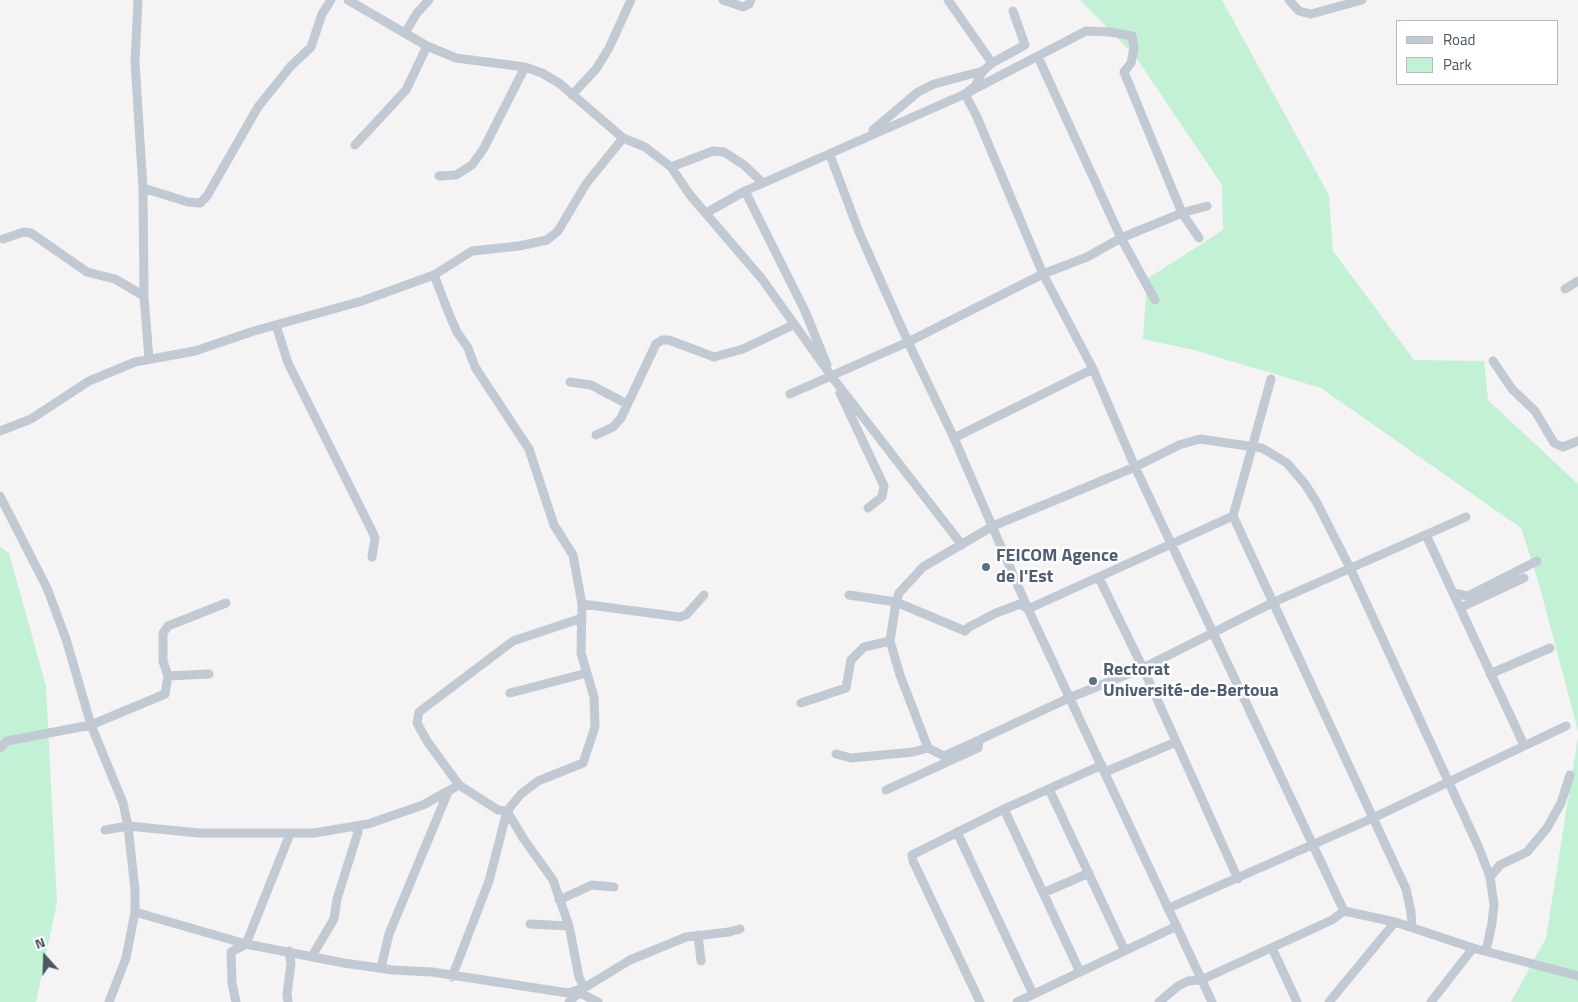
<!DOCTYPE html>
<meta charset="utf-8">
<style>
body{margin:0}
#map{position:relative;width:1578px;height:1002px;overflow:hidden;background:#f5f3f3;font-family:"Titillium Web",sans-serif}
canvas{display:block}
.legend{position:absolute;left:1396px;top:20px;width:162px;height:65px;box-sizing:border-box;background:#fff;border:1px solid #b7bbc0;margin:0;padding:6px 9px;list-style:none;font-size:15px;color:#4a5661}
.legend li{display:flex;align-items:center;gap:10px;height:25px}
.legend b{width:25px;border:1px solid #b7bbc0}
.north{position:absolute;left:20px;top:932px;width:50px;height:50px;-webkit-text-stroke:4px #fff;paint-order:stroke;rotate:340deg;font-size:14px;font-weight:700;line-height:20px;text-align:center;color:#4a5661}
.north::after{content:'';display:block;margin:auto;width:18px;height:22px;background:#4a5661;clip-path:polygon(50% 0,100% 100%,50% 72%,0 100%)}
</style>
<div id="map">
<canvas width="1578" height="1002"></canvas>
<ul class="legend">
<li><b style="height:6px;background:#c1cad2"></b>Road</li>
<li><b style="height:14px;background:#c3f1d5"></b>Park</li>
</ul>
<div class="north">N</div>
</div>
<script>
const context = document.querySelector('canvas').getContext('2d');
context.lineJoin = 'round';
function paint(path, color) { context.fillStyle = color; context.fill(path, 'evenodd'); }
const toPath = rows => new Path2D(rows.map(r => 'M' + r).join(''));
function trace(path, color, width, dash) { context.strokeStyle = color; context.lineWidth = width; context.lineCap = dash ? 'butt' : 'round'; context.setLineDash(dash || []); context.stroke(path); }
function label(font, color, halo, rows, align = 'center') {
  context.font = font + ' "Titillium Web",sans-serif'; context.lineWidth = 5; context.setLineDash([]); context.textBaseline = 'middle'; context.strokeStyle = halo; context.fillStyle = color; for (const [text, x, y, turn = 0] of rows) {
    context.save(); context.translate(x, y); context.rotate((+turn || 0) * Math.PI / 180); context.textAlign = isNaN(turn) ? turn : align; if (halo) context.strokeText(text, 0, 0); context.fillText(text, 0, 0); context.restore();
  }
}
const green = toPath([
 [1080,0,1222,0,1329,195,1333,251,1414,360,1484,361,1488,400,1578,484,1578,731,1539,584,1521,528,1321,388,1194,350,1143,339,1147,279,1223,230,1222,185,1135,56],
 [0,547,9,553,46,686,57,903,36,1002,0,1002],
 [1578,737,1578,1002,1511,1002,1546,938]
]);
const minor = toPath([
 [138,0,135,62,143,188,144,296,149,359],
 [348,0,427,46,456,58,525,67,542,73,559,83,623,138],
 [723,0,743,7,749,4,751,0],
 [948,0,992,63],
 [1289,0,1299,11,1311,14,1362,0],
 [405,33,417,13,429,0],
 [1038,57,1121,238,1155,300],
 [983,71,975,86,965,94,977,117,1043,274,1093,369,1135,467,1344,911],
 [572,95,596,69,609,48,631,0],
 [873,130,918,92,934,84,983,71,992,63,1025,45,1013,11],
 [355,145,406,90,427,46],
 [830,155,859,232,908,342,954,438,1028,609,1212,1002],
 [671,167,713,151,724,152,744,165,763,183],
 [439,176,456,175,472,165,484,148,525,67],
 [143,188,188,202,200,203,207,196,258,107,290,67,311,47,322,14,331,0],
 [745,191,805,311,827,365],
 [706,213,745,191,965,94,1086,31,1110,32,1132,36,1134,48,1131,63,1124,72,1182,213,1199,238],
 [3,239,24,232,31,233,87,272,115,279,144,296],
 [434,275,449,314,457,332,468,348,475,367,529,449,554,525,573,555,582,604,581,653,594,697,595,727,583,763,538,781,521,794,507,811,489,881,452,977],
 [1565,289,1578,281],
 [276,325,288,363,372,531,375,538,372,557],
 [1493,361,1512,389,1535,411,1554,443,1563,447,1578,441],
 [1271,379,1233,516,1406,889,1411,912,1412,928],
 [570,382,591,385,627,404],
 [840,393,884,486,882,497,868,508],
 [790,394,908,342,1043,274,1087,257,1121,238,1182,213,1207,206],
 [0,431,31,419,89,381,135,362,195,351,254,331,362,301,434,275,472,251,519,246,547,240,558,231,586,184,623,138,645,147,671,167,690,195,762,279,832,377,962,545],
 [596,435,613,427,621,418,656,344,662,340,669,340,714,357,743,349,793,325],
 [954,438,1093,369],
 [0,496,47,588,66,639,91,725,123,803,128,826,135,890,135,912,126,958,109,1002],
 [1426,535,1524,745],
 [1099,578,1143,668,1238,879],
 [1453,593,1468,596,1537,561],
 [849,595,896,602,965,631,969,627,996,613,1020,604,1028,609,1233,516],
 [582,604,680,617,686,615,704,595],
 [1460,608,1524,578],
 [1490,674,1550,648],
 [168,676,209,674],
 [510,693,587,673],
 [801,703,846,688,851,660,864,647,890,641],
 [979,740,944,756,928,748,900,675,890,641,896,602,899,593,923,567,993,526,1135,467,1179,445,1200,439,1262,448,1287,463,1305,484,1317,503,1350,568,1479,848,1490,877,1494,905,1492,923,1486,951],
 [0,748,7,741,91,725,165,694,168,676,163,661,163,633,168,626,226,603],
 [836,754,851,758,913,752,928,748],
 [1105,772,1176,742],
 [1049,789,1125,951],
 [886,790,978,748,979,740,1069,698,1143,668,1274,602,1466,517],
 [1004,809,1080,972],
 [507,811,498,810,459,785,427,741,417,723,419,712,513,641,582,618],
 [507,811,523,838,553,880,569,926,579,977,584,988],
 [105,830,128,826,199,833,314,833,368,824,391,816,423,805,459,785],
 [957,832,1033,994],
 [1490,877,1500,865,1527,852,1547,828,1561,803,1570,775],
 [1043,893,1089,873],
 [559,900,592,885,614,887],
 [1169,908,1373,818,1566,726],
 [135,912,246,944,344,963,393,970,432,972,568,993,584,988],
 [530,924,569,926],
 [698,935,701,961],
 [1272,948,1297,1002],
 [312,956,334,919,337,899,358,832,355,826],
 [381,968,389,934,448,792],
 [575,995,580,993,598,1002],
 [236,1002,232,983,231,952,246,944,290,834],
 [288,1002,287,994,291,964,289,951],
 [569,1002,584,988,630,960,686,937,729,932,740,929],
 [980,1002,913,861,912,855,1004,809,1102,765],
 [1017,1002,1177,926],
 [1159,1002,1178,986,1188,981,1201,980,1332,920,1344,911,1395,922,1473,948,1578,976],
 [1329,1002,1395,922],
 [1431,1002,1473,948]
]);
const markers = [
 [986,567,5,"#5c6f8a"],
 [1093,681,5,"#5c6f8a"]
];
const serviceNames = [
 ["FEICOM Agence",996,557],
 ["de l'Est",996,578],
 ["Rectorat",1103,671],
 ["Université-de-Bertoua",1103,692]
];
paint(green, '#c3f1d5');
trace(minor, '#c1cad2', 9);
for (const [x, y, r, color] of markers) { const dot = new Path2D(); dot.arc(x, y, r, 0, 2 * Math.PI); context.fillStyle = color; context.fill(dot); trace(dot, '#fff', 2); }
label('bold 18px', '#4e5e75', '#fff', serviceNames, 'left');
</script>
